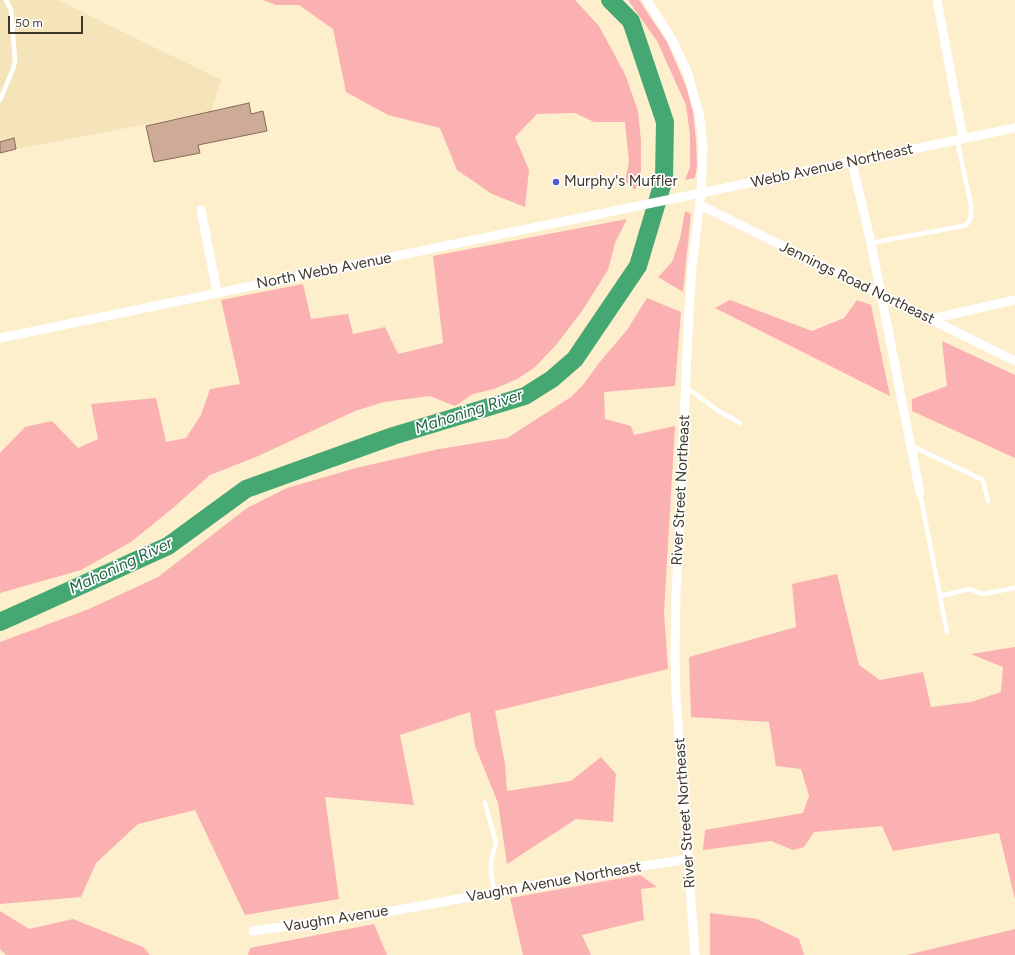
<!DOCTYPE html>
<style>
body{margin:0}
#map{position:relative;width:1015px;height:955px;overflow:hidden;background:#fdeecc;font-family:Figtree,sans-serif}
canvas{display:block}
.scale{position:absolute;left:8px;top:16px;width:75px;height:18px;box-sizing:border-box;border:2px solid #3e382a;border-top:0;padding-left:5px;font-size:12px;line-height:14px;white-space:nowrap;color:#3e382a;-webkit-text-stroke:3px #fff;paint-order:stroke}
</style>
<div id="map">
<canvas width="1015" height="955"></canvas>
<div class="scale">50 m</div>
</div>
<script>
const context = document.querySelector('canvas').getContext('2d');
context.lineJoin = 'round';
function paint(path, color) { context.fillStyle = color; context.fill(path, 'evenodd'); }
const toPath = rows => new Path2D(rows.map(r => 'M' + r).join(''));
function trace(path, color, width, dash) { context.strokeStyle = color; context.lineWidth = width; context.lineCap = dash ? 'butt' : 'round'; context.setLineDash(dash || []); context.stroke(path); }
function label(font, color, halo, rows, align = 'center') {
  context.font = font + ' Figtree,sans-serif'; context.lineWidth = 3.5; context.setLineDash([]); context.textBaseline = 'middle'; context.strokeStyle = halo; context.fillStyle = color; for (const [text, x, y, turn = 0] of rows) {
    context.save(); context.translate(x, y); context.rotate((+turn || 0) * Math.PI / 180); context.textAlign = isNaN(turn) ? turn : align; if (halo) context.strokeText(text, 0, 0); context.fillText(text, 0, 0); context.restore();
  }
}
const built = toPath([
 [0,0,58,0,221,80,211,112,0,152]
]);
const green = toPath([
 [263,0,575,0,599,26,625,74,638,111,641,141,641,171,635,190,625,181,629,162,625,122,594,122,575,113,537,114,515,137,529,170,525,207,492,194,457,170,440,128,388,115,346,92,333,29,299,5,276,5],
 [628,0,639,0,667,42,686,86,693,111,696,141,697,165,695,178,685,180,690,167,690,135,686,105,657,41],
 [685,211,691,214,683,292,658,277,672,262,680,239],
 [627,219,615,243,608,270,582,311,556,345,534,368,517,379,494,389,473,394,455,406,430,396,384,402,355,411,256,457,210,475,173,508,131,542,81,570,0,593,0,453,25,427,52,421,78,448,98,439,91,404,156,398,166,442,186,438,201,415,210,389,240,384,221,300,303,284,311,319,348,314,353,334,385,327,398,354,443,343,433,256],
 [647,298,681,312,675,386,604,392,605,419,631,426,634,435,675,426,664,613,668,669,495,711,505,764,507,791,571,781,601,757,616,774,613,822,576,819,507,864,498,803,475,746,470,712,400,735,414,805,325,797,339,899,245,915,195,810,138,824,96,863,81,897,0,904,0,642,89,609,158,577,247,508,287,488,356,468,439,449,507,438,571,397,583,385,599,363,627,330],
 [730,300,812,331,844,318,857,300,871,305,890,396,715,308],
 [942,341,1015,375,1015,458,912,411,912,399,947,386],
 [837,574,859,665,880,680,923,672,931,707,971,702,1001,692,1003,667,971,654,1015,647,1015,899,999,833,893,851,882,826,814,832,804,847,793,850,771,841,703,850,705,830,803,813,809,796,801,769,776,766,769,722,691,717,689,657,796,627,792,584],
 [640,875,657,887,641,889,644,920,582,935,591,955,523,955,510,898],
 [0,911,29,929,73,919,143,947,150,955,6,955,0,949],
 [710,913,757,919,799,939,804,955,710,955],
 [374,924,387,955,248,955,250,948],
 [1015,929,1015,955,907,955]
]);
const river = toPath([
 [0,622,168,546,246,489,393,436,525,396,552,379,575,359,638,266,664,179,665,122,631,21,610,0]
]);
const building = toPath([
 [249,103,251,114,263,111,267,131,198,145,200,153,154,162,146,126,249,103],
 [14,138,16,149,0,153,0,142,14,138]
]);
const service = toPath([
 [0,100,13,69,15,61,11,10,6,0],
 [871,243,963,226,967,224,971,218,971,205,957,140],
 [686,387,717,410,740,423],
 [910,445,983,480,988,501],
 [920,493,947,632],
 [940,596,970,589,982,594,1015,588],
 [485,803,496,843,491,861,491,870,494,893]
]);
const minor = toPath([
 [647,0,672,40,688,74,700,118,703,148,701,193,692,267,689,311,676,595,675,654,676,696,695,955],
 [937,0,963,138],
 [852,162,871,243,920,493],
 [700,205,1015,361],
 [201,210,217,292],
 [931,319,1015,300],
 [0,338,1015,128],
 [253,931,376,914,623,869,689,859]
]);
const markers = [
 [556,182,4,"#4d5ad0"]
];
const streetNames = [
 ["Webb Avenue Northeast",832,166,-12],
 ["North Webb Avenue",324,271,-11],
 ["Jennings Road Northeast",857,283,26],
 ["River Street Northeast",681,490,-87],
 ["River Street Northeast",685,813,-94],
 ["Vaughn Avenue Northeast",554,882,-10],
 ["Vaughn Avenue",336,919,-9]
];
const poiNames = [
 ["Murphy's Muffler",564,182]
];
const waterNames = [
 ["Mahoning River",469,412,-18],
 ["Mahoning River",121,566,-25]
];
paint(built, '#f5e3b9');
paint(green, '#fbb0b1');
trace(river, '#45a873', 18);
paint(building, '#cdab97');
trace(building, '#886a57', 1);
trace(service, '#fff', 4.5);
trace(minor, '#fff', 9);
for (const [x, y, r, color] of markers) { const dot = new Path2D(); dot.arc(x, y, r, 0, 2 * Math.PI); context.fillStyle = color; context.fill(dot); trace(dot, '#fff', 1.5); }
label('15px', '#3e382a', '#fff', streetNames);
label('15px', '#3e382a', '#fff', poiNames, 'left');
label('italic 16px', '#206642', '#fff', waterNames);
</script>
